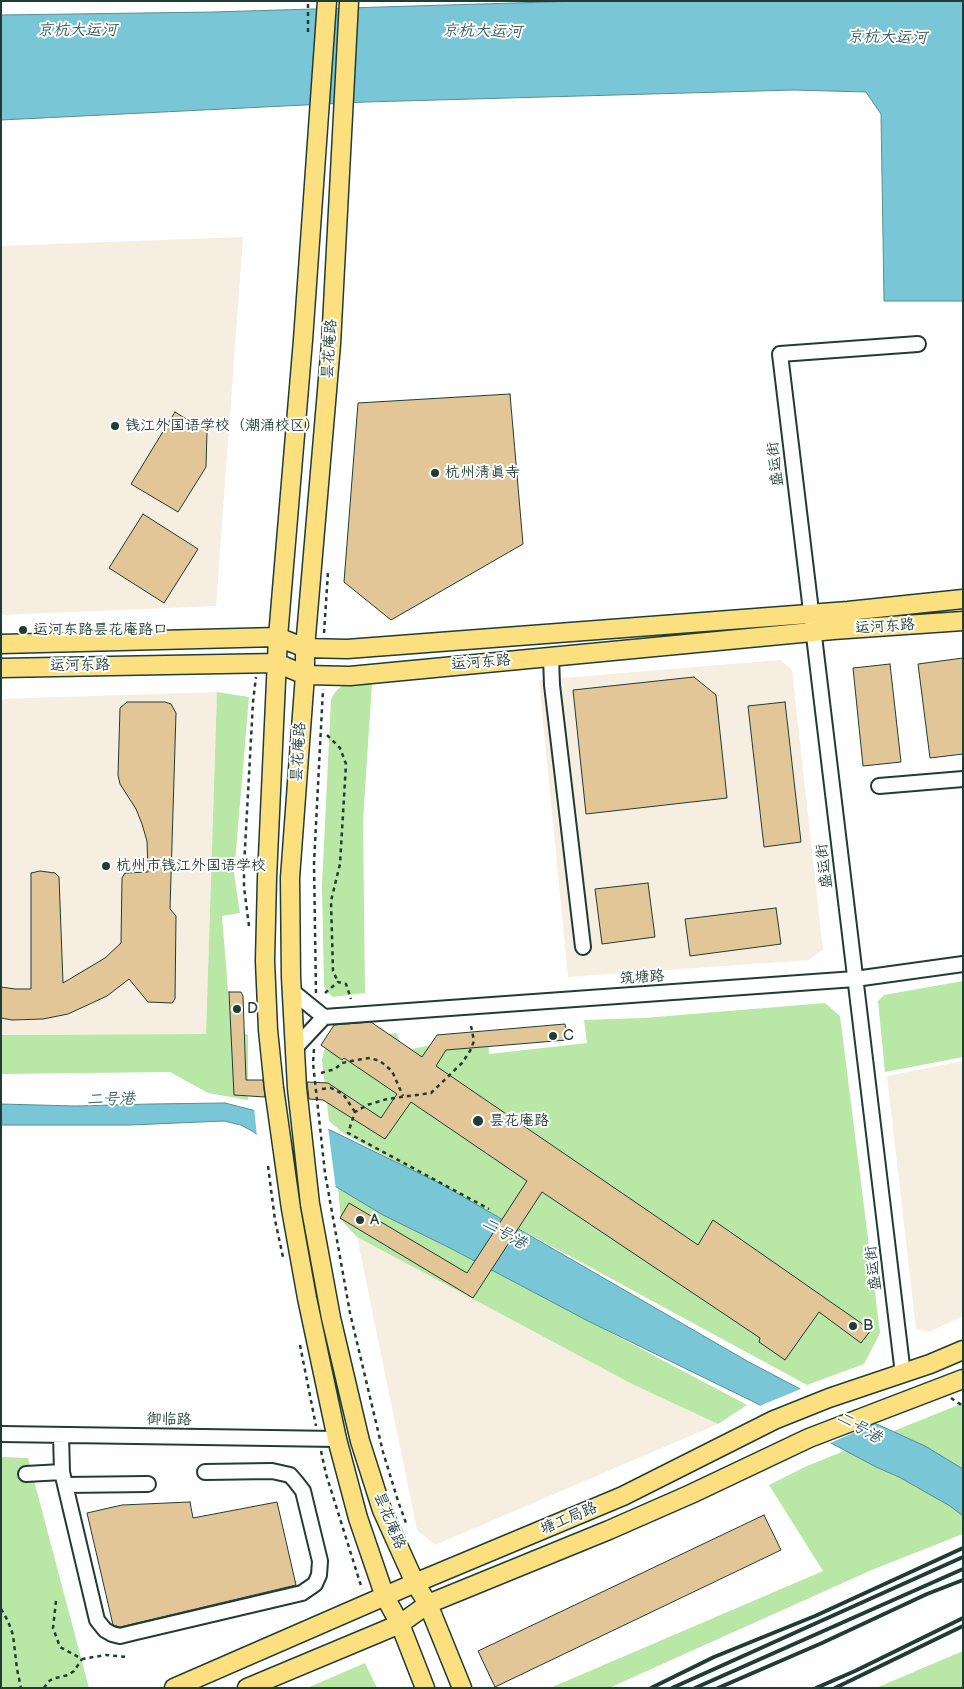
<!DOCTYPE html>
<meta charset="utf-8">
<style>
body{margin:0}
#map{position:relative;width:964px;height:1689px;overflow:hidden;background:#fff;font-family:"Balsamiq Sans",sans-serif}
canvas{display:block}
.frame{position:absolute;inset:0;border:2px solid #1f3d34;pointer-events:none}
</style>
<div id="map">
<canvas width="964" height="1689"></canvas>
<div class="frame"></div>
</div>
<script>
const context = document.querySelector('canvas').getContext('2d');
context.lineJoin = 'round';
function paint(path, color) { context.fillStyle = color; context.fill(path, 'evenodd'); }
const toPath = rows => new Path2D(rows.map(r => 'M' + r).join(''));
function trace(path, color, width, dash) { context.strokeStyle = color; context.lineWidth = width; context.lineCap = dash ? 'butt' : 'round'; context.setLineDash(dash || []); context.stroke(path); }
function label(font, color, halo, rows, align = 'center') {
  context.font = font + ' "Balsamiq Sans","LXGW WenKai TC",sans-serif'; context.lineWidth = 4; context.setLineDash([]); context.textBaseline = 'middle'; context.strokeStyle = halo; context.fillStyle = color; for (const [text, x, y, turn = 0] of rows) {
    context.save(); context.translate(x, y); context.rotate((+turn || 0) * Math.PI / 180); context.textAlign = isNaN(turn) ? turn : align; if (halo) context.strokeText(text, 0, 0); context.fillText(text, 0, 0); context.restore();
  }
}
const built = toPath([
 [243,237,216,606,1,615,1,246],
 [780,660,792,670,823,950,809,960,568,977,539,680],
 [217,692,206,1034,1,1035,1,699],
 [963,1061,963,1316,929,1332,916,1329,887,1076],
 [357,1237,632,1384,718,1424,435,1545,417,1530]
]);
const green = toPath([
 [351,682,372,683,363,821,365,993,333,997,326,991,324,985,322,885,331,699,336,691,344,684],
 [217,692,249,697,234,874,240,913,222,916,231,1027,248,1035,248,1100,208,1093,170,1072,1,1074,1,1035,206,1034],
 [963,981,963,1057,885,1072,878,1001,884,995],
 [825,1003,840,1016,880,1333,864,1364,807,1385,343,1133,329,1121,322,1060,325,1047,333,1040,397,1033,399,1043,412,1049,488,1033,489,1054,587,1043,584,1020,644,1018],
 [338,1188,747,1405,718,1424,632,1384,357,1237,341,1220],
 [963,1403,963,1534,874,1569,609,1688,550,1688,823,1571,769,1485,807,1466],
 [1,1457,28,1458,89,1688,1,1688],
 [963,1651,963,1688,876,1688],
 [365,1663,377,1688,307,1688]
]);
const water = toPath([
 [581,1,963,1,963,301,884,301,881,114,866,92,794,90,365,102,1,120,1,15,214,12,581,1],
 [225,1103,330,1130,441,1184,747,1361,802,1390,925,1446,963,1469,963,1516,950,1506,899,1477,876,1467,754,1402,588,1321,450,1248,383,1215,333,1185,252,1131,241,1125,224,1121,130,1125,1,1125,1,1104,75,1106,150,1104,225,1103]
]);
const pier = toPath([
 [254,1107,328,1127,336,1190,257,1137],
 [803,1388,878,1422,828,1444,757,1407]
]);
const building = toPath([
 [510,394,523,544,391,620,344,582,358,403,510,394],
 [175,412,207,432,206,467,178,512,131,484,175,412],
 [143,514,198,549,164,603,109,568,143,514],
 [963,658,963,754,930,758,918,664,963,658],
 [890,664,901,762,863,766,853,668,890,664],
 [694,677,716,695,727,798,586,814,573,690,694,677],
 [127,702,165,702,171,704,176,713,170,909,176,916,175,999,172,1003,148,1002,129,979,107,996,68,1014,43,1019,12,1020,1,1018,1,987,15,989,31,989,31,873,40,871,55,873,59,877,63,983,105,958,121,943,122,878,125,873,148,872,147,841,142,824,136,809,120,784,118,775,120,708,127,702],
 [785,702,801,842,764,847,748,706,785,702],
 [648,883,655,937,602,944,595,889,648,883],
 [776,908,781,944,690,956,685,919,776,908],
 [229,992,241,992,243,996,246,1080,263,1080,265,1097,234,1095,229,992],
 [371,1022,422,1057,437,1035,565,1024,567,1040,446,1050,436,1066,698,1245,713,1220,871,1330,861,1343,819,1312,785,1360,759,1342,760,1338,542,1192,473,1298,340,1218,349,1203,467,1273,527,1181,411,1102,385,1139,323,1100,309,1099,307,1082,328,1083,381,1118,397,1094,344,1058,342,1060,321,1045,334,1025,371,1022],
 [190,1502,193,1518,277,1502,296,1585,120,1627,113,1625,87,1513,122,1505,190,1502],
 [764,1515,781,1550,495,1687,478,1651,764,1515]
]);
const path = toPath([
 [308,32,308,1],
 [324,633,328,572],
 [327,735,340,748,346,764,340,864,331,901,333,971,338,982],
 [249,926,244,887,244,866,253,702,256,677],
 [316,993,314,863,323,689],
 [325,993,338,982,346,984,351,999],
 [471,1026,474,1041,470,1051,462,1063,431,1093,387,1099,367,1105,355,1112,348,1133,489,1209],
 [314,1049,313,1063,325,1173,350,1313,383,1452,398,1501,406,1523],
 [321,1073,335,1069,342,1063,356,1060,370,1058,380,1061,392,1071,403,1096],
 [322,1089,331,1088,343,1094,355,1112],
 [268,1166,275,1220,283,1257],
 [300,1345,316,1426],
 [951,1398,963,1406],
 [321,1451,326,1474,362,1589],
 [56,1601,53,1628,60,1647,82,1659,106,1655,127,1657],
 [1,1609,8,1621,13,1635,17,1669,21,1688],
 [44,1688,48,1682,52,1679,68,1675,74,1671,82,1659]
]);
const minor = toPath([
 [551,657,552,685,583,947],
 [879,786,963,779],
 [292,991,324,1017],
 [295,1048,324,1017,855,979,963,964],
 [903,1374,780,354,918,344],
 [1,1434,337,1439],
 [61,1435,62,1472,97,1620,105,1630,112,1634,120,1636,132,1633,302,1593,315,1584,319,1575,320,1561,303,1491,296,1482,290,1475,272,1471,205,1472],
 [26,1474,62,1472],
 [65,1485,148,1484]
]);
const major = toPath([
 [327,1,303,340,278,637,267,878,265,961,268,1030,274,1088,291,1209,307,1298,337,1439,358,1518,385,1597,400,1624,425,1688],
 [349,1,331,344,305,648,305,675,290,878,291,977,297,1088,310,1204,331,1318,360,1441,382,1510,415,1583,428,1604,462,1688],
 [1,644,278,637,305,648,347,649,848,611,963,599],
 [1,668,277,663,305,675,350,676,833,630,963,621],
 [174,1688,415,1583,623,1496,774,1420,829,1398,930,1364,963,1350],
 [247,1688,400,1624,428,1604,609,1530,691,1494,809,1438,963,1379]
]);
const rail = toPath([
 [651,1688,714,1657,815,1616,963,1548],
 [672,1688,963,1557],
 [695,1688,963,1569],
 [718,1688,822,1643,927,1594,963,1580],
 [816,1688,855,1671,963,1618],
 [835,1688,963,1626]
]);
const markers = [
 [115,426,5,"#1f3d34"],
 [435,473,5,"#1f3d34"],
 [23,630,5,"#1f3d34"],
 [106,866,5,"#1f3d34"],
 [237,1009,5,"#1f3d34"],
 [553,1036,5,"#1f3d34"],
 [478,1121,6,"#1f3d34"],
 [360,1220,5,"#1f3d34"],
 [853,1326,5,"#1f3d34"]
];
const streetNames = [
 ["昙花庵路",330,349,-86],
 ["盛运街",776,464,-97],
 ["运河东路",885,627,-4],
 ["运河东路",481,663,-5],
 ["运河东路",80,666,-1],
 ["昙花庵路",299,752,-86],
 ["盛运街",825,866,-97],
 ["筑塘路",642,978,-4],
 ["盛运街",874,1268,-97],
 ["御临路",169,1420,1],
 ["塘工局路",569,1519,-23],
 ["昙花庵路",389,1521,68]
];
const poiNames = [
 ["钱江外国语学校（潮涌校区）",125,426],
 ["杭州清真寺",445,473],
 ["运河东路昙花庵路口",33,630],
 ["杭州市钱江外国语学校",116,866],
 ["D",247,1009],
 ["C",563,1036],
 ["昙花庵路",489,1121],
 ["A",370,1220],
 ["B",863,1326]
];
const waterNames = [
 ["京杭大运河",77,31],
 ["京杭大运河",482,32,1],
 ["京杭大运河",887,38,1],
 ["二号港",111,1100,-1],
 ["二号港",504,1234,29],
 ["二号港",859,1428,29]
];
paint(built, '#f6eee0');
paint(green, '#b8e7a6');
paint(water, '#79c6d7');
trace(water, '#558f96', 1);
paint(pier, '#fff');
paint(building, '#e2c697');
trace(building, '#1f3d34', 1);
trace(minor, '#1f3d34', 18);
trace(major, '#1f3d34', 21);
trace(path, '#1f3d34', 2.5, [4, 4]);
trace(minor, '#fff', 14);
trace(major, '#fce080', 18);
trace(rail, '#1f3d34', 4);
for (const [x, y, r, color] of markers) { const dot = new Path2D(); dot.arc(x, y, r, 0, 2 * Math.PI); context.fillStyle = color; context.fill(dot); trace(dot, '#fff', 2); }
label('15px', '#1f3d34', '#fff', streetNames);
label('15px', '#1f3d34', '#fff', poiNames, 'left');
label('italic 16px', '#365f5d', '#fff', waterNames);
</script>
